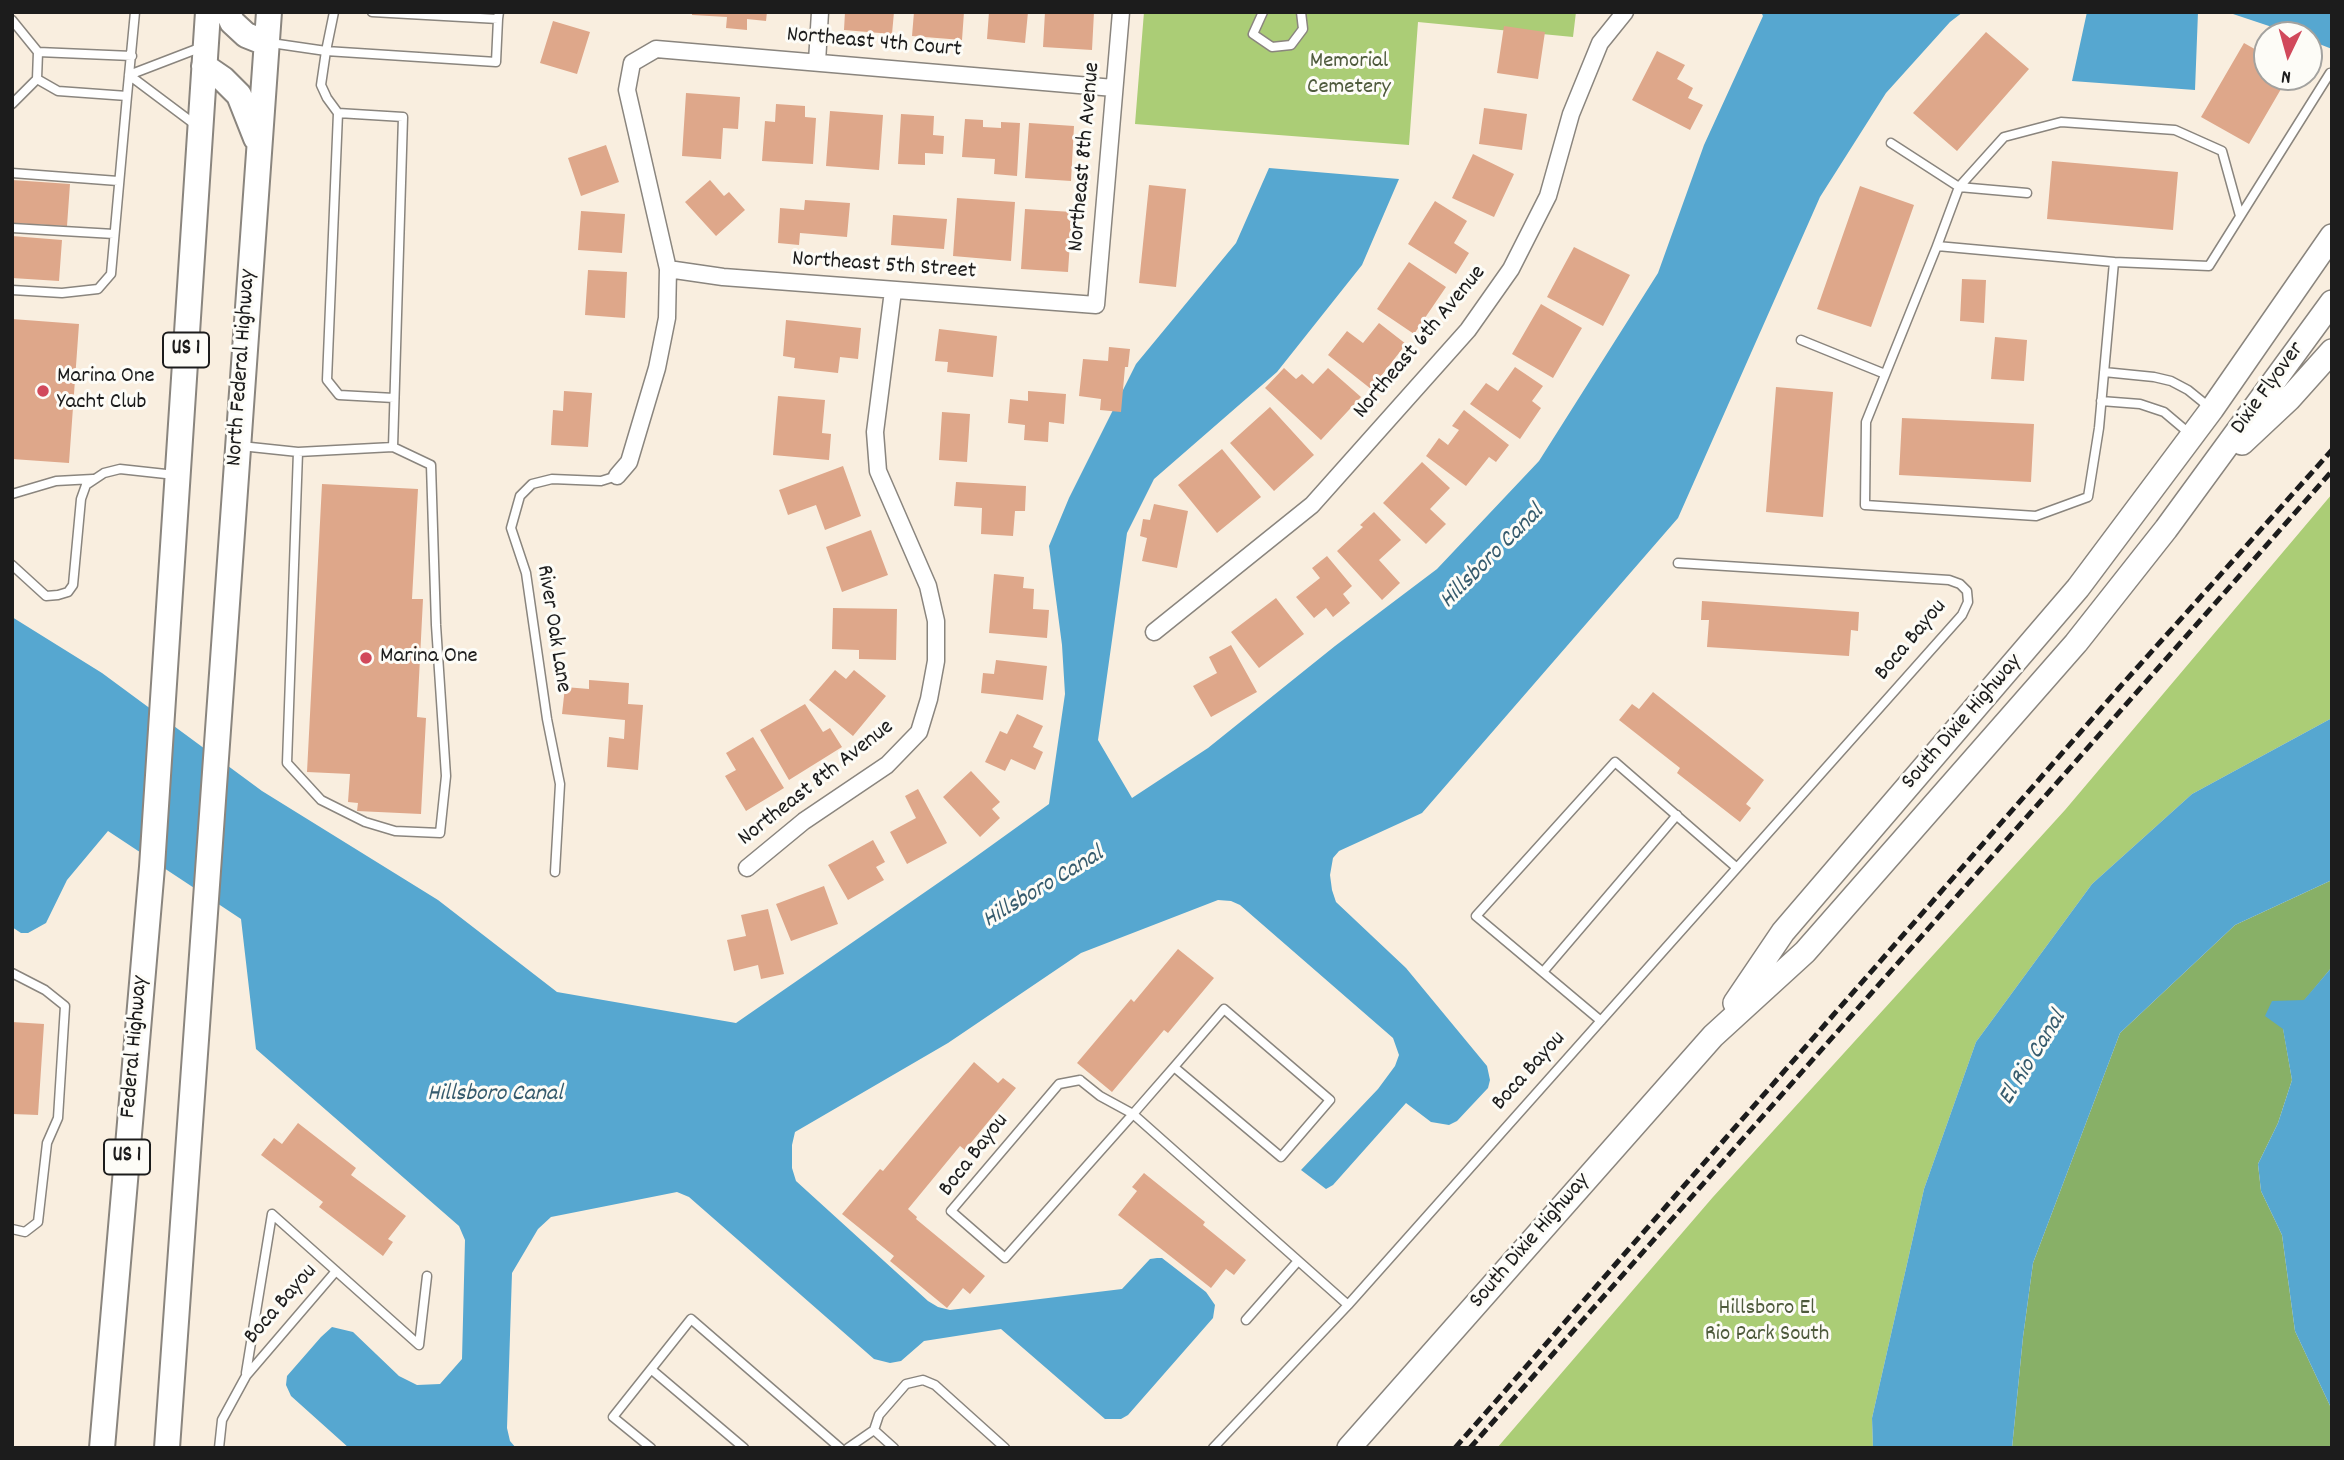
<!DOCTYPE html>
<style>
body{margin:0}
#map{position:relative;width:2344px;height:1460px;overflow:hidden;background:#f9eedf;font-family:Dekko,sans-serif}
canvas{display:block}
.frame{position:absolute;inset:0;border:14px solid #1c1c1c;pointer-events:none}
.north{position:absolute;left:2253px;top:21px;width:70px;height:70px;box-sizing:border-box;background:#fdfcf7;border:2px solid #a3a29f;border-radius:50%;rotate:185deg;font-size:19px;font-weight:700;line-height:28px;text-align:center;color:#1c1c1c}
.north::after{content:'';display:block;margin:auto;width:24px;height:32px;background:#d1495b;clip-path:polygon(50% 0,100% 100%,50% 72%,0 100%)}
</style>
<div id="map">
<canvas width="2344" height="1460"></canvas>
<div class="frame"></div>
<div class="north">N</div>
</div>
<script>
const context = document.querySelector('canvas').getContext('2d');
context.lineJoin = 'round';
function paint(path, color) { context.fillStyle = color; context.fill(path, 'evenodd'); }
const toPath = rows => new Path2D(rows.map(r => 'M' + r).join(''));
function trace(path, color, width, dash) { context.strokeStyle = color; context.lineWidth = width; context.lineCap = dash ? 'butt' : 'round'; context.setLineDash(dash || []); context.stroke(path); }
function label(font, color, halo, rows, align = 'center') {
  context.font = font + ' Dekko,sans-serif'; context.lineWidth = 6; context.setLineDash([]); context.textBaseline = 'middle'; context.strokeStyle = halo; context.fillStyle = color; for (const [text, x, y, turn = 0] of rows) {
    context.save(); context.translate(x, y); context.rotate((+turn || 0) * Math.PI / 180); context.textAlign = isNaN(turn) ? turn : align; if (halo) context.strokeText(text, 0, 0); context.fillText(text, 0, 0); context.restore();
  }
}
const green = toPath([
 [1144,12,1576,12,1573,37,1418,22,1409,145,1135,124],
 [2332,494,2332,718,2192,794,2092,884,1976,1042,1924,1189,1872,1418,1873,1448,1497,1448,1713,1197,2065,810]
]);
const forest = toPath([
 [2332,880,2332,967,2304,1001,2273,1001,2283,1028,2292,1080,2278,1123,2258,1164,2261,1191,2282,1235,2295,1331,2332,1410,2332,1448,2012,1448,2023,1337,2033,1263,2120,1033,2235,925]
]);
const water = toPath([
 [1761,12,1963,12,1950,22,1886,93,1820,197,1678,518,1422,813,1339,851,1333,858,1330,875,1332,890,1336,902,1406,968,1487,1066,1490,1080,1488,1088,1457,1121,1449,1125,1431,1122,1406,1103,1333,1185,1326,1189,1301,1170,1378,1089,1395,1066,1399,1055,1393,1038,1240,905,1231,901,1218,900,1081,953,948,1043,795,1132,792,1145,792,1168,796,1181,928,1301,938,1307,950,1310,1122,1289,1150,1259,1157,1258,1162,1258,1206,1292,1215,1305,1213,1318,1128,1415,1121,1419,1105,1419,1001,1329,924,1341,901,1361,890,1363,874,1359,689,1197,677,1192,551,1217,538,1229,512,1273,507,1428,510,1441,516,1448,349,1448,291,1396,286,1385,287,1376,321,1337,332,1327,353,1332,399,1376,417,1385,440,1384,462,1359,465,1240,459,1226,256,1049,241,919,108,831,67,880,46,923,28,933,21,933,12,927,12,617,102,673,262,791,438,900,557,992,736,1023,967,863,1049,804,1065,694,1062,645,1049,546,1069,498,1136,364,1236,243,1269,168,1399,179,1362,265,1277,372,1154,479,1127,533,1098,740,1132,798,1208,748,1335,646,1437,569,1539,461,1658,273,1704,145,1763,16],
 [2087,12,2198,12,2195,90,2072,81],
 [2227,12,2332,12,2332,49,2309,40,2309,35,2296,35],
 [2332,718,2332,880,2235,925,2120,1033,2033,1263,2023,1337,2012,1448,1873,1448,1872,1418,1924,1189,1976,1042,2092,884,2192,794],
 [2332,967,2332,1410,2295,1331,2282,1235,2261,1191,2258,1164,2278,1123,2292,1080,2283,1029,2265,1016,2272,1001,2304,1000]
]);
const building = toPath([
 [692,12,767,12,766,21,747,19,747,30,726,28,727,17,692,15],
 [845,12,894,12,892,34,844,30],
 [914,12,964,12,962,40,912,36],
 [989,12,1028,12,1025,43,987,39],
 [1045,12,1094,12,1092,50,1043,47],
 [553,21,590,32,577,74,540,63],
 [1504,26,1545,32,1538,79,1497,73],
 [1986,32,2029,69,1957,151,1913,113],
 [2244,43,2267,56,2267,77,2288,77,2249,144,2201,117],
 [1657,51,1685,65,1677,79,1693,88,1688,98,1703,105,1690,130,1632,100],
 [686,93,740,97,738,129,723,128,721,159,682,156],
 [776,104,805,106,805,117,816,118,813,164,762,161,765,121,775,122],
 [1484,108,1527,114,1522,150,1479,144],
 [830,111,883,115,879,170,826,166],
 [901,114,934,116,933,135,944,136,943,154,925,153,925,165,898,164],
 [965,119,983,120,983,127,1001,128,1001,122,1020,123,1017,176,994,174,995,159,962,157],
 [1029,123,1074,126,1071,181,1025,178],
 [606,145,619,182,581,196,568,158],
 [1473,154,1514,174,1494,217,1452,198],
 [2052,161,2178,172,2173,230,2047,219],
 [12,180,70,184,67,226,12,223],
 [710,180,724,196,729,192,745,210,716,236,685,202],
 [1149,185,1186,189,1176,287,1139,283],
 [1860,186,1914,205,1871,327,1817,309],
 [957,198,1015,202,1011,261,953,256],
 [805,200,850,203,847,237,800,233,799,245,778,243,780,208,804,210],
 [1435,201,1467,221,1454,243,1469,253,1456,274,1408,244],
 [1025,209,1072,212,1068,272,1021,269],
 [581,211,625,214,622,253,578,250],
 [893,215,947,219,944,249,891,245],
 [12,236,62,240,59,281,12,278],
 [1574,247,1630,275,1603,326,1547,297],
 [1409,262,1446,287,1414,334,1377,309],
 [588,270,627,272,625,318,585,315],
 [1962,279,1986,280,1984,323,1960,321],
 [1541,304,1582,328,1553,378,1512,354],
 [12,319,79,324,69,463,12,459],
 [786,320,861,328,858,359,840,357,838,373,794,368,795,358,783,356],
 [1379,323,1406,344,1371,389,1328,355,1347,331,1363,343],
 [939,329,997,336,993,377,947,372,948,362,935,361],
 [1995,337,2027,340,2024,381,1991,379],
 [1109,347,1130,349,1128,367,1125,367,1121,412,1100,410,1101,399,1079,396,1083,359,1108,361],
 [1515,367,1543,386,1532,401,1541,408,1520,439,1470,404,1486,383,1498,391],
 [1284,368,1296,379,1302,374,1313,384,1328,368,1361,397,1321,440,1265,388],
 [1776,387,1833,392,1823,517,1766,512],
 [564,391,592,393,588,447,551,445,553,410,563,411],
 [1028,391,1066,394,1064,424,1049,422,1048,442,1024,440,1025,425,1008,423,1010,399,1028,401],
 [778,396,825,400,822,433,831,434,829,460,773,455],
 [1270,407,1314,455,1274,491,1230,443],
 [1464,410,1509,445,1496,462,1489,457,1466,486,1426,456,1439,438,1448,445,1459,430,1452,426],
 [942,412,970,414,967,462,939,460],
 [1902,418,2034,424,2031,482,1899,475],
 [1222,449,1261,497,1217,533,1178,485],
 [1422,462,1450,488,1430,509,1446,524,1426,544,1383,503],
 [843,466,861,516,825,530,816,505,788,515,779,490],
 [956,482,1026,486,1025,511,1015,511,1013,536,981,534,982,508,954,506],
 [322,484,418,489,412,599,423,599,417,717,426,718,421,814,357,811,358,803,348,802,350,774,307,772],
 [1154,504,1188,511,1177,568,1142,561,1147,538,1140,536,1143,519,1150,520],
 [1374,512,1401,540,1379,560,1400,583,1382,600,1337,551,1363,527,1360,525],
 [871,530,888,575,842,592,826,547],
 [1327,556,1352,586,1343,594,1350,603,1333,617,1326,608,1314,618,1296,597,1320,578,1312,568],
 [994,574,1024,577,1023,588,1034,589,1033,609,1049,610,1047,638,989,633],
 [1276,598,1304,634,1259,668,1231,632],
 [1702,601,1859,612,1858,631,1851,630,1849,656,1707,647,1709,620,1701,620],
 [833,608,897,609,896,660,859,659,859,650,832,649],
 [1231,645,1257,692,1211,717,1193,686,1217,673,1209,657],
 [996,660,1047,666,1043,700,981,693,983,673,994,674],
 [835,670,846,679,854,670,886,696,853,736,809,700],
 [589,680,629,683,628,704,643,705,638,770,607,767,609,737,624,739,625,720,562,714,565,687,589,689],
 [1653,692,1764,780,1746,804,1751,808,1740,822,1677,773,1680,768,1619,720,1632,704,1639,709],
 [805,704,823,732,830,728,842,747,789,780,760,730],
 [1017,714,1043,726,1033,747,1043,752,1035,770,1011,759,1005,771,985,762,1000,731,1007,734],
 [753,737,784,788,746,811,725,776,736,770,726,753],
 [971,771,1000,802,992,809,1000,818,980,837,943,797],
 [918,789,947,843,907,864,890,832,916,818,905,796],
 [873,840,885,862,876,867,884,880,848,900,828,865],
 [824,886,838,924,791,941,776,904],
 [768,909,784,974,761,979,758,965,734,971,727,940,746,936,741,915],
 [1178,949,1214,978,1168,1033,1164,1030,1112,1092,1077,1063,1131,999,1134,1002],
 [12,1022,44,1024,38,1115,12,1114],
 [974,1062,998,1083,1003,1078,1016,1088,965,1150,960,1146,908,1209,917,1217,916,1219,985,1276,970,1294,963,1288,947,1308,890,1261,894,1256,842,1214,880,1169,883,1171],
 [298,1123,356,1168,351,1175,406,1216,388,1239,393,1242,383,1256,319,1207,323,1202,261,1155,274,1138,282,1144],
 [1144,1173,1205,1222,1203,1225,1246,1260,1234,1275,1226,1269,1211,1288,1118,1215,1137,1191,1132,1187]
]);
const service = toPath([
 [372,12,498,19,499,12],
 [1263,12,1253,34,1272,47,1291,45,1303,29,1301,12],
 [12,20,38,52,37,79,58,91,127,96,135,12],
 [271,43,326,51,334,12],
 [38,52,132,56],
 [129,75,197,126],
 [129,75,202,47],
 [12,104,37,79],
 [338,113,327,98,321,85,326,51,496,62,498,19],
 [1891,143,1959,187,2004,137,2061,122,2175,130,2222,151,2240,216],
 [12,173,118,181],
 [2027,193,1959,187,1937,246,2114,262],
 [12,228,114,234],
 [1937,246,1866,422,1865,505,2036,516,2088,497,2099,428,2114,262,2209,266,2330,73],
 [12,290,62,293,98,289,111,274,127,96],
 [1801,340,1885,374],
 [2104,372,2154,377,2171,381,2188,390,2209,407],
 [2101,401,2140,404,2164,412,2190,434],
 [241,446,298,452,393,447,403,117,338,113,327,380,339,395,394,398],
 [298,452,287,763,321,800,365,822,395,831,440,833,446,776,436,625,431,465,393,447],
 [12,494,56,481,93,479],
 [12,565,46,596,58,595,68,592,73,585,81,499,86,485,104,473,120,469,175,475],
 [555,872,560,784,547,719,526,573,511,528,520,496,532,484,552,479,601,481,617,476],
 [1543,972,1677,815],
 [12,973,45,990,65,1006,58,1118,47,1143,38,1222,25,1232,12,1229],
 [1601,1021,1476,916,1615,762,1737,868],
 [1174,1067,1281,1157,1330,1100,1224,1009,1174,1067,1133,1114,1348,1305],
 [1080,1080,1100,1096,1133,1114,1005,1258,951,1211,1059,1084,1080,1080],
 [1246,1320,1298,1261],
 [652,1370,744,1448],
 [246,1373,272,1214,336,1271],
 [874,1430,879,1415,906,1384,923,1380,935,1385,1005,1448],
 [219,1448,222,1420,246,1376,336,1271,419,1345,427,1276],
 [651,1448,613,1417,691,1319,840,1448],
 [848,1448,874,1430,894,1448],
 [1213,1448,1348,1305,1962,615,1968,602,1967,591,1960,584,1949,580,1678,563]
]);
const minor = toPath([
 [817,62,820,12],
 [668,269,723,277,1096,305,1121,12],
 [617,476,629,462,657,368,667,318,668,269,627,90,632,63,656,49,1114,88],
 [1154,632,1312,505,1468,330,1511,269,1548,196,1571,114,1600,43,1625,12],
 [747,868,804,821,887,765,919,732,929,699,936,661,936,621,928,586,878,471,875,432,893,291]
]);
const secondary = toPath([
 [2242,443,2289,399,2332,351],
 [1735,1003,1783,932,2078,588,2212,409,2332,236],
 [1349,1448,1713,1036,1805,952,2076,643,2166,529,2332,302]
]);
const primary = toPath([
 [228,12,232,22,246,35,266,43],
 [204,66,223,79,239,95,256,138],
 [102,1448,152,867,208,12],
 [167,1448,269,12]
]);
const rail = toPath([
 [1455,1448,2119,688,2332,450],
 [1470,1448,2332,471]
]);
const markers = [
 [43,391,7,"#d1495b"],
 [366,658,7,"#d1495b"]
];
const shields = [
 [186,350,46],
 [127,1157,46]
];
const shieldNames = [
 ["US 1",186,350],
 ["US 1",127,1157]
];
const streetNames = [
 ["Northeast 4th Court",874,44,5],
 ["Northeast 8th Avenue",1086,157,-85],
 ["Northeast 5th Street",884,267,4],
 ["Northeast 6th Avenue",1421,343,-50],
 ["North Federal Highway",243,368,-86],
 ["Dixie Flyover",2269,389,-54],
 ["River Oak Lane",552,629,81],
 ["Boca Bayou",1912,641,-50],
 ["South Dixie Highway",1963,723,-49],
 ["Northeast 8th Avenue",817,784,-38],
 ["Federal Highway",136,1047,-85],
 ["Boca Bayou",1530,1072,-48],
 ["Boca Bayou",975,1156,-52],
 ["South Dixie Highway",1531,1242,-49],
 ["Boca Bayou",282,1305,-49]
];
const parkNames = [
 ["Memorial",1349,63],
 ["Cemetery",1349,89],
 ["Hillsboro El",1767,1310],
 ["Rio Park South",1767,1336]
];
const poiNames = [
 ["Marina One",57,378],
 ["Yacht Club",57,404],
 ["Marina One",380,658]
];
const waterNames = [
 ["Hillsboro Canal",1493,558,-45],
 ["Hillsboro Canal",1044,889,-31],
 ["El Rio Canal",2034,1059,-58],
 ["Hillsboro Canal",495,1096]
];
paint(green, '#abcd76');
paint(forest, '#88b067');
paint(water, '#56a7d0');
paint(building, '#dea78a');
trace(service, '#8a857e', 11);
trace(minor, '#8a857e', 19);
trace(secondary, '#8a857e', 26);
trace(primary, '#8a857e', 28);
trace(service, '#fff', 8);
trace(minor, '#fff', 16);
trace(secondary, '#fff', 23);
trace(primary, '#fff', 24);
trace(rail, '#1c1c1c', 5, [10, 5]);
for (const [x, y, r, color] of markers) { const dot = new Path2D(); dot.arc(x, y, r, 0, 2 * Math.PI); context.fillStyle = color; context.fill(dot); trace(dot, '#fdfcf7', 2.5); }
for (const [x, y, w] of shields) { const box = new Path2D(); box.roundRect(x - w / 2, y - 17.5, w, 35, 5); context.fillStyle = '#fdfcf7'; context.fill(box); trace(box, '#1c1c1c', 2); }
label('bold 21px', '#1c1c1c', null, shieldNames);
label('23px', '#1c1c1c', '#fdfcf7', streetNames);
label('23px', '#4e5a3c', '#fdfcf7', parkNames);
label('23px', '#1c1c1c', '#fdfcf7', poiNames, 'left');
label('italic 24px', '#365b6d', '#fdfcf7', waterNames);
</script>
